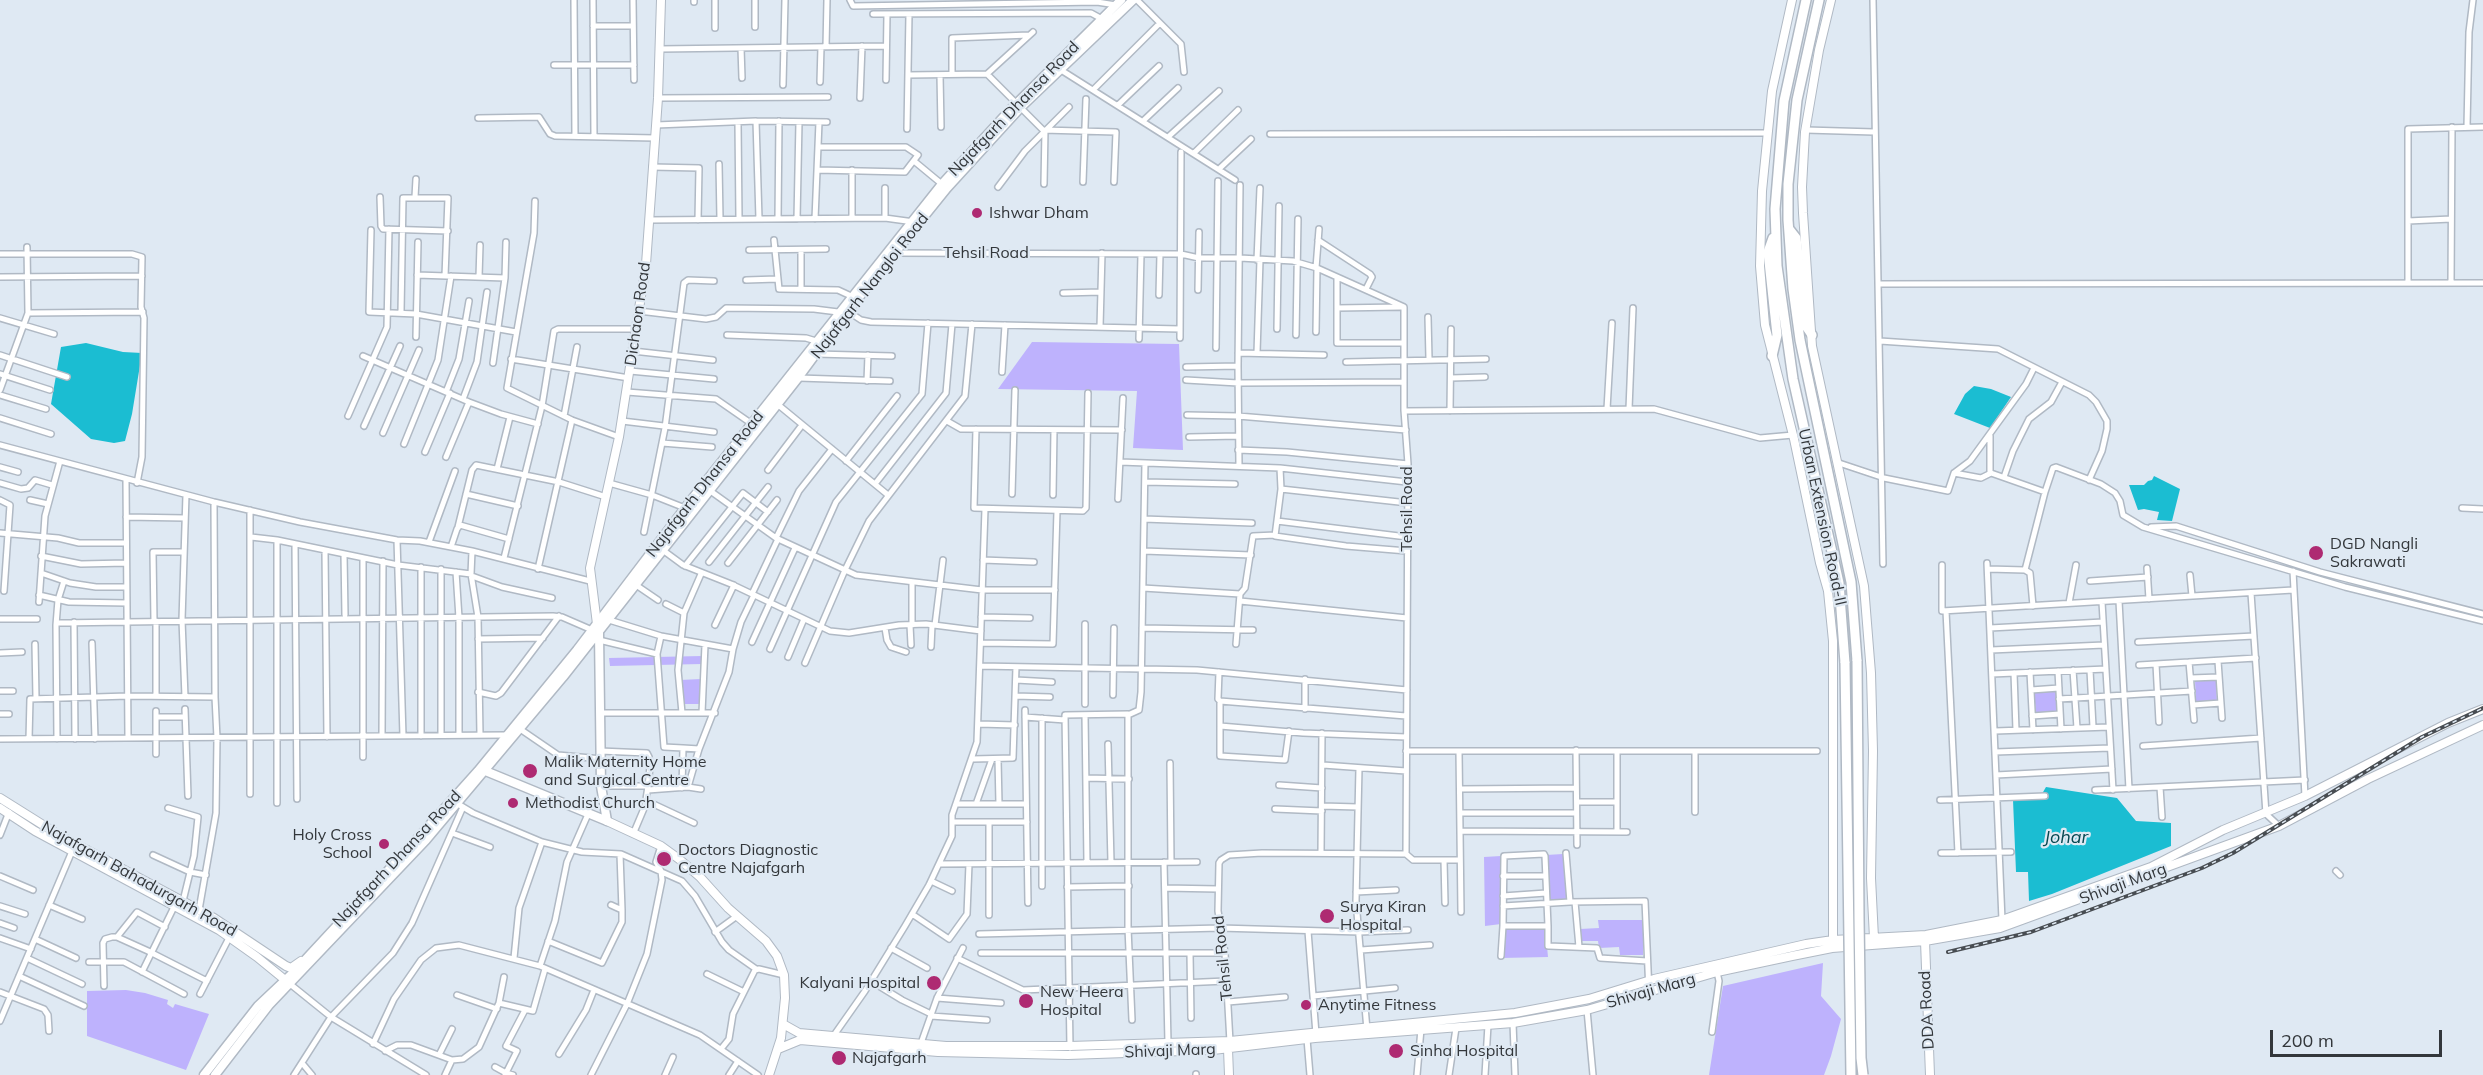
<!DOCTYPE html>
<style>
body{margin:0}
#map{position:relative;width:2483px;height:1075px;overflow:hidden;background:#dfe9f3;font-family:Mulish,sans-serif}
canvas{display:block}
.scale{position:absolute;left:2270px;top:1030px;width:172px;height:27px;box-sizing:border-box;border:3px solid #33373b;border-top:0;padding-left:8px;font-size:18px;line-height:21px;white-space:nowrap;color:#33373b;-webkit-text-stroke:4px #dfe9f3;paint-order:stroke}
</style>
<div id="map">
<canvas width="2483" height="1075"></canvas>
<div class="scale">200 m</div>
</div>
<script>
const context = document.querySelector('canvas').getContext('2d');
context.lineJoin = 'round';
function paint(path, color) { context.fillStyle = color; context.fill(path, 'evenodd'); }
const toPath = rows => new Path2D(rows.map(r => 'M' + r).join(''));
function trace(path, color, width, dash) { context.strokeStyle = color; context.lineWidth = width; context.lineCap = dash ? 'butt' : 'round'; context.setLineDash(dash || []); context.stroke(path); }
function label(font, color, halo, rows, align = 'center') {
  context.font = font + ' Mulish,sans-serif'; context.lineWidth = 4.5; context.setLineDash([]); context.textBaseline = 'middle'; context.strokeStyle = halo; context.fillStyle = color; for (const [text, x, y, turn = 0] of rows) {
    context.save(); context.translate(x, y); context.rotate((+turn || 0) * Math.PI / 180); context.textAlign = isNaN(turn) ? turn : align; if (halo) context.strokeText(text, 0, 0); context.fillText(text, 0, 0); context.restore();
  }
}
const green = toPath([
 [1032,342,1179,344,1183,450,1133,448,1137,391,998,389],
 [702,656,702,664,610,666,609,658],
 [701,679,700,704,681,704,680,680],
 [2216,679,2217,702,2196,703,2195,680],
 [2057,690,2058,713,2036,714,2034,691],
 [1563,854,1567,900,1548,900,1546,855],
 [1501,856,1501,924,1485,926,1484,857],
 [1598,920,1643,920,1643,955,1620,955,1619,947,1599,948,1598,941,1580,941,1580,929,1599,928],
 [1545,925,1548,957,1501,958,1500,926],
 [1823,963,1821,996,1841,1019,1831,1056,1824,1075,1709,1075,1723,986],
 [126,990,145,993,168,1000,167,1004,173,1008,175,1004,209,1014,186,1070,87,1036,87,991]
]);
const water = toPath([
 [86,343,123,352,142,353,132,414,125,441,114,443,91,439,51,404,61,347],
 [1974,386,1991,389,2011,397,1990,428,1954,414,1965,394],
 [2154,476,2180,489,2172,521,2157,520,2159,512,2144,509,2138,510,2129,485,2144,485,2148,481,2152,480],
 [2046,787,2117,798,2136,821,2171,823,2171,846,2052,894,2029,901,2028,872,2016,872,2013,800,2039,799]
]);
const street = toPath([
 [574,0,575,136],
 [593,0,594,136],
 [633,0,634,80],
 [850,0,853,6,1097,2,1116,5],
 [1137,0,1181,44,1184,72],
 [1873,0,1883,564],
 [694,2,694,0],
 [873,14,1091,13,1102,19],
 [593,26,633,26],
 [755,27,755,0],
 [715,28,715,0],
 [826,47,827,0],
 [741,48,742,78],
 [660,49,885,46],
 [554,65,634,65],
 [1061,70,1235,180],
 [952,74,952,38,1029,35],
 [987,74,1033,32],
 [908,75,987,74,1043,130,1116,132,1114,182],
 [940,75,941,127],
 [886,80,887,14],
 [820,82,821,47],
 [783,85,785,0],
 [1093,90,1160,23],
 [658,98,828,97],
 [860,98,862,46],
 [1118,105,1159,66],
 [478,118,539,117,550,134,555,136,655,138],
 [756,121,759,219],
 [1143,121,1178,88],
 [738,123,739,219],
 [656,125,756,121,827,122],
 [2467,127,2469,32,2473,0],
 [907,129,909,14],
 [1806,130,1874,132],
 [1270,134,1767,133],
 [1168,137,1219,91],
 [1194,153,1238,110],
 [914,161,943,185],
 [719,164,720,219],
 [652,167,699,168,698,220],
 [1219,169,1251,139],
 [817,170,905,172,918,155,906,147,818,147],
 [1083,182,1086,99],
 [1044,184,1045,130],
 [998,187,1025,151,1069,107],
 [380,197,381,226,383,229,448,231],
 [415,197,416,179],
 [535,201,534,233,507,388,572,420,619,437],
 [852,218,852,170],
 [885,218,885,188],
 [778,219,779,121],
 [797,219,799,122],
 [815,219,819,122],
 [649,220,885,218,914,222],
 [2408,221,2451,219],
 [371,230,369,312,416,314,516,332],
 [774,240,779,289,838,290,851,296],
 [1318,240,1370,274,1372,277,1366,289],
 [749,250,826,249],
 [801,250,801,289],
 [895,253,1181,254,1199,258,1240,258,1293,261,1317,268,1404,307,1404,410,1408,464,1406,854],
 [0,254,132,254,142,257,141,307,144,318,142,457,137,483],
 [1257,260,1260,188],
 [1316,268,1319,229],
 [417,275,505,278],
 [0,277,142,276],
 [479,277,480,245],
 [1337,277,1337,343,1404,343],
 [746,280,777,279],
 [2408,283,2408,129,2483,127],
 [2451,283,2452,127],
 [1878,284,2483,283],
 [1198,290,1199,232],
 [1063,293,1101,292],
 [1159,295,1160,254],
 [1337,308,1401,307],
 [846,310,861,320,871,322,1180,329],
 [639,311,706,319,716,317,726,308,814,309,838,312],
 [401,312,403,198,448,198,445,276],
 [28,313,143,312],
 [1428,317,1429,359],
 [0,318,54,334],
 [1100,327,1102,253],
 [1277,329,1279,206],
 [1316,332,1317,268],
 [727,335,806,338,816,341],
 [1296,335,1298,219],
 [416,337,418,242],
 [1180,338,1181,152],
 [1139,339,1141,254],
 [1880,341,1998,349,2089,395,2096,402,2107,421,2107,429,2102,451,2089,480],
 [1216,348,1218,181],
 [633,351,713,360],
 [1238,353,1324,355],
 [1257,353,1260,260],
 [816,354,892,356],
 [0,355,67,377],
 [363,356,469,402,501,414,538,424],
 [511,359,629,378],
 [1346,362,1486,359],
 [493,363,505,278,506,242],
 [1186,367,1238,366],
 [630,371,714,379],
 [1002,372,1005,325],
 [0,374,50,390],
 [799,378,890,381],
 [1451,378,1485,377],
 [1186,380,1238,383,1404,382],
 [867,381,868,355],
 [0,390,28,313,27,247],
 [446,392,459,359,469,301],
 [627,392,716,399,752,424],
 [0,395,46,409],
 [463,399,477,362,487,292],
 [776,403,888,495],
 [1607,409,1612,323],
 [1629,409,1633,308],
 [1404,411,1654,409,1760,438,1793,435],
 [1450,411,1451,329],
 [1187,415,1238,416,1406,430],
 [348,416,387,327,389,229],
 [564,416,577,347],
 [0,418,51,434],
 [622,421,714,432],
 [947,421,961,429,1122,430],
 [364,426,400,346],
 [976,429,974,508,1083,511,1086,508,1088,393],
 [383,433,419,350],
 [1990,436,1990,473],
 [1189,437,1238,436],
 [662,443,712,447],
 [404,444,438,360,451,276],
 [0,445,214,502,300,522,397,540,420,541,472,551,590,581],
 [1238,450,1287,452,1408,464],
 [425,452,450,393],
 [446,457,469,402],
 [846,461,897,396],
 [1120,462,1280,468,1407,482],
 [1839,463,1884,478,1948,491,1954,473,1970,461,2026,384,2034,368],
 [1239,466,1238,366,1240,185],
 [0,467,18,472],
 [1280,468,1281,489,1275,536,1346,546,1407,551],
 [497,469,510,417],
 [768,470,802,425],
 [1954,473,1981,478,1991,473,2045,492],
 [2004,477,2013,451,2029,419,2051,402,2062,382],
 [126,480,128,738],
 [1145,482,1235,484],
 [0,483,21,489,28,488,35,480,52,485],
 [609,483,652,495,685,508],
 [875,484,946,393,952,324],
 [1281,489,1408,503],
 [709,490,776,538,856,575,982,590,1055,590],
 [466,494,518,506],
 [1012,494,1015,390],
 [1053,495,1054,430],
 [1118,499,1123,398],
 [0,500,10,505,4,591],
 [30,500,48,504],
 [2462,508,2483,509],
 [126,517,185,518],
 [1144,519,1252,523],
 [1277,521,1407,537],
 [458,527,472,470,476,465,559,482,606,497],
 [2151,527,2176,526,2320,572,2483,614],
 [644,532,665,428,684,283,688,280,714,281],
 [0,533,58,538,79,543,126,543],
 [251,537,277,540,398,565,471,574],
 [776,538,799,491,832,449],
 [277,540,277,803],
 [397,540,403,736],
 [429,542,455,471],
 [295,544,297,799],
 [451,547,457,529,460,525,509,539],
 [325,551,327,737],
 [472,551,471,574,478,617,480,735],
 [664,551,683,565,731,584,830,631,849,633,899,625,926,624,981,631],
 [1144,551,1251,555],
 [344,554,345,615],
 [41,556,81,564,126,563],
 [363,558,363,757],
 [504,558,542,406,554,331,558,329,636,329],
 [983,560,1034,562],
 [709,562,768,487],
 [728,563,777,500],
 [1987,563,2002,920],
 [1942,565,1942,611,2293,590],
 [685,566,743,493,768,512],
 [421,567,421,736],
 [2147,568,2149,599],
 [538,569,572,420],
 [1988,569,2025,570,2030,573,2033,606],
 [2025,570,2045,492,2053,468,2056,467,2101,484,2115,493,2120,501,2123,515,2143,527,2345,587,2483,621],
 [2293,571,2305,796],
 [456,572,459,618,459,735],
 [41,573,70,583,96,587,126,587],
 [2190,575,2192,596],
 [472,576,502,587,552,598],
 [2090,581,2148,577],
 [912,583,912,625],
 [636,585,658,600],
 [1143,588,1240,594],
 [2251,593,2266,814,2279,826],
 [752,594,778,539],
 [39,595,69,602,127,603],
 [1240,601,1407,618],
 [2119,601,2129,789],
 [39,602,45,516,60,461],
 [2102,602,2113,790],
 [2069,603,2076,565],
 [666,604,684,613,678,670,682,713],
 [1946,611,1958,853],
 [684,613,701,574],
 [981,617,1030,618],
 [0,619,37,619],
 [609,620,661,636,733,649,729,672,699,749,688,787],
 [154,621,153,552,184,552],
 [156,621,156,696],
 [74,622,75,739],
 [57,623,553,616,562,617,592,630],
 [715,625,734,585],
 [910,625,911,645],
 [935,625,943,560],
 [885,628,887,640,891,647,906,652],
 [1142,628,1253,630],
 [1990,628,2103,622],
 [661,636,657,654,664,747,683,748],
 [478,639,543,638],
 [599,640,657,654],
 [752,642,795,548],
 [2138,642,2254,636],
 [92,643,95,739],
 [981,643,1053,644,1057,511],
 [35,644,36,698],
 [1236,644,1240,594,1245,588,1253,536,1275,535],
 [931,647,932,625],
 [733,649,741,622,754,595],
 [770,649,836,502,922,394,928,323],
 [1991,650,2104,645],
 [0,653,22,652],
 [788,657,804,619],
 [2218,661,2222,718],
 [2189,662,2194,720],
 [805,663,845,570,869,521,965,396,972,324],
 [2156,664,2159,722],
 [2139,665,2256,658],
 [980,666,1197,670,1407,690],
 [2073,670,2077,728],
 [2090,670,2093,727],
 [2058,671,2061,729],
 [1219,672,1218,699,1220,701,1406,716],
 [2030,672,2033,730],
 [2014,673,2016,730],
 [1992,674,2106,669],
 [2191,678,2219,677],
 [1016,680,1052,682],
 [2031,690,2059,688],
 [0,691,13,691],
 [478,692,496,696,501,693,559,616],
 [1113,695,1114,628],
 [1015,696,1050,697],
 [185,697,182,620,186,495],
 [2059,699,2192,691],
 [1220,701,1220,756,1285,760,1289,731],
 [1085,704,1085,624],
 [2193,705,2221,703],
 [185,709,188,796],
 [1305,709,1305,679],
 [1025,710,1028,903],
 [156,711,156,754],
 [600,713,715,713],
 [702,713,705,645],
 [0,714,9,714],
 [1085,715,1087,862],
 [2032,716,2060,714],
 [156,717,185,717],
 [1025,717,1065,720],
 [1042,718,1042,886],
 [979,724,1015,725],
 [1220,726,1303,733,1406,737],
 [520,729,558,755,602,759],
 [1995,731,2109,727],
 [441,735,441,569],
 [382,736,383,561],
 [0,739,505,735],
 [29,739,30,699,128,696,215,697,214,502],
 [57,739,56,625,58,600,64,581],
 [1108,744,1111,862],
 [2143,746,2261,738],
 [1576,750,1577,845],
 [600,751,647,753,649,757,650,767,648,786],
 [1406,751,1817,751],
 [1459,751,1461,912],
 [1995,752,2110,748],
 [973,759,1013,758,1016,667],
 [998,759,999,804],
 [1170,763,1171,862],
 [1323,765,1406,771],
 [1359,768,1356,901,1367,1030],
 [1996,775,2112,769],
 [1086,778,1129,779],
 [1279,785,1322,788],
 [601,786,648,786,645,806,634,832],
 [2160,787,2162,817],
 [682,788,683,748,699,749],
 [1460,789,1576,788],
 [648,790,688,787,701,789],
 [2095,790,2305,780],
 [250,794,250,510],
 [1940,800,2045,796],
 [647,801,694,823],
 [1577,802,1617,802],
 [458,804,473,813,542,842,582,852,621,854,682,881,695,896,722,942,729,950,756,969],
 [956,804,1026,804],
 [976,804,992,759],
 [1322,806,1358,807],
 [168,808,198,817,194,856,183,901],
 [1275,809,1322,811],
 [1695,812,1695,751],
 [1460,813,1576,813],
 [952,822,1027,822],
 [1460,831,1627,832],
 [1617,832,1617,751],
 [452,833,490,847],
 [0,835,9,812],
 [1321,853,1322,733],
 [1566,853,1570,902],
 [1941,853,2011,852],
 [620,854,622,910],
 [1406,854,1413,860,1460,860],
 [153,855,190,872,206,875],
 [1444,860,1445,903],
 [1164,862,1168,1043],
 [939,864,1197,862],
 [2336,871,2340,875],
 [0,876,33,890],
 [1503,876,1545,876],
 [931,881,952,891],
 [1067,887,1129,886],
 [1165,888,1218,889],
 [1356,892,1396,890],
 [1503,896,1546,893],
 [1575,902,1579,947],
 [49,905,82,919],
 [0,906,25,914],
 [1503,906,1570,902,1645,901,1649,992],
 [199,910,216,813,217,738,215,697],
 [912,914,949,939,967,914,969,864],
 [989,915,989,822],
 [0,923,14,928],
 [1548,926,1503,926,1504,856,1544,854,1545,856,1548,926,1548,946,1549,946,1597,948,1600,958,1647,961],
 [1308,931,1316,1034],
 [715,932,737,916],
 [979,934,1220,928,1360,932,1408,930],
 [117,937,137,912,165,927],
 [0,938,31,949],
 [35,939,76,958],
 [548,941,602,963,622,922,622,910,611,905],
 [891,948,927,968],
 [1361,950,1430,945],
 [981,953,1225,953],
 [1190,953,1191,1018],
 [1501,956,1503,926],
 [27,958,82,984],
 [514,958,519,908,542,842],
 [957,958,1023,990,1226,981],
 [89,962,124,962,184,994],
 [540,966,555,921,567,862,589,812],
 [142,972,175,905],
 [707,974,744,992],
 [19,976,84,1006],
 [871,981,902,1000,931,1014],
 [290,984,331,1017,426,1075],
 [104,986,103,943,105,939,112,937,117,937,148,951,207,981],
 [0,992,44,1009,48,1015,49,1031],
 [200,994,229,938],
 [457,995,497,1009],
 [1313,996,1395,988],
 [937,998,1001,1003],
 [1228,1002,1285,997],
 [499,1003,504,977],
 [1587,1010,1593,1075],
 [931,1016,987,1020],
 [1132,1020,1128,928,1128,715,1139,710,1141,692,1145,463],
 [0,1021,73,849],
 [1513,1023,1515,1075],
 [1712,1032,1719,981,1717,972],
 [832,1038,865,991,905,926,929,885,952,836,952,815,977,742,985,509],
 [1307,1039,1310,1075],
 [1230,1042,1225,953,1218,911,1219,863,1221,860,1229,855,1262,853,1406,854],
 [373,1044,394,999,421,960,436,948,459,945,540,966,700,1035,758,1075],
 [920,1046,937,998,963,948],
 [1070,1048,1065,715,1128,714],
 [721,1049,729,1039,733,1014,755,970,759,969,784,975],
 [385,1051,397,1045,411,1045,452,1060,463,1059,479,1047,499,1003,533,1011,545,969],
 [559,1054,586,1010,594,990],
 [439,1055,452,1029],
 [302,1063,312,1075],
 [495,1067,506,1073,505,1075],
 [294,1075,331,1017,393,953,412,923,463,807],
 [445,1075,452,1060],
 [513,1075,506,1073,517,1051,506,1046,525,1010],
 [591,1075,627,1004,647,954,662,880,661,871,656,862,661,846],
 [665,1075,673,1057],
 [729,1075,738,1061],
 [1196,1075,1196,1074],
 [1417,1075,1421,1029],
 [1449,1075,1456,1028],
 [1485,1075,1488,1025]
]);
const secondary = toPath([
 [1792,0,1772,91,1762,191,1760,266,1765,325,1794,439,1820,563,1828,591,1833,641,1833,940],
 [1831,0,1819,50,1805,132,1802,187,1803,213,1812,346,1864,586,1871,673,1873,751,1871,878,1874,938],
 [597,624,590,568,619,437,646,264,658,98,661,0],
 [0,798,59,835,214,918,286,966,291,968,301,961],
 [0,808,35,831,219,930,257,957,290,984],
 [607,821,661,846,679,859,700,877,728,908,766,941,777,956,784,975,785,998,781,1038,769,1075],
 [1925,941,1930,1075],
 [783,1024,799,1033,946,1046,1070,1046,1230,1041,1515,1013,1589,999,1654,979,1806,944,1833,940,1926,935,2002,920,2151,867,2223,830,2305,796,2448,723,2483,709],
 [778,1049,800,1040,938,1052,1068,1055,1213,1050,1315,1038,1513,1023,1587,1010,1717,972,1792,956,1832,948,1925,941,2000,928,2279,826,2368,779,2483,725],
 [1228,1049,1229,1075]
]);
const primary = toPath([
 [599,633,601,786,607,821],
 [483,770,607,821],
 [204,1075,258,1006,294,972,409,848,478,771,577,650,688,504,942,184,1010,110,1121,0],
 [215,1075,269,1005,426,840,563,677,798,378,843,317,947,188,1021,107,1133,0]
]);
const highway = toPath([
 [1806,0,1784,101,1775,209,1777,266,1793,379,1839,583,1845,663],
 [1819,0,1797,100,1788,184,1788,220,1793,289,1800,340,1851,582,1857,661],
 [1789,229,1796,238,1806,326,1812,335],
 [1772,356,1777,335,1768,252,1773,238]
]);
const rail = toPath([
 [1948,952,2031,932,2202,868,2233,853,2422,737,2483,708]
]);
const highwayBridge = toPath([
 [1857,661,1859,918,1861,1058,1863,1075],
 [1845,663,1851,1075]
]);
const markers = [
 [977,213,6,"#ae2a72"],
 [2316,553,8,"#ae2a72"],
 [530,771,8,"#ae2a72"],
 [513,803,6,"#ae2a72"],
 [384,844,6,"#ae2a72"],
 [664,859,8,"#ae2a72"],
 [1327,916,8,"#ae2a72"],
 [934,983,8,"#ae2a72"],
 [1026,1001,8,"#ae2a72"],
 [1306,1005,6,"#ae2a72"],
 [1396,1051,8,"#ae2a72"],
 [839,1058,8,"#ae2a72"]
];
const streetNames = [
 ["Najafgarh Dhansa Road",1014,109,-46],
 ["Tehsil Road",986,253],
 ["Najafgarh Nangloi Road",870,286,-52],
 ["Dichaon Road",638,314,-82],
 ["Najafgarh Dhansa Road",705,484,-52],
 ["Tehsil Road",1407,509,-90],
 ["Urban Extension Road-II",1822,517,78],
 ["Najafgarh Dhansa Road",397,859,-47],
 ["Najafgarh Bahadurgarh Road",139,879,29],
 ["Shivaji Marg",2123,884,-20],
 ["Tehsil Road",1223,958,-96],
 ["Shivaji Marg",1651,991,-16],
 ["DDA Road",1927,1010,-93],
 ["Shivaji Marg",1170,1051,-2]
];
const poiNames = [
 ["Ishwar Dham",989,213],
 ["DGD Nangli",2330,544],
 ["Sakrawati",2330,562],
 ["Malik Maternity Home",544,762],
 ["and Surgical Centre",544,780],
 ["Methodist Church",525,803],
 ["Holy Cross",372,835,"right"],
 ["School",372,853,"right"],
 ["Doctors Diagnostic",678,850],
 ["Centre Najafgarh",678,868],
 ["Surya Kiran",1340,907],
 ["Hospital",1340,925],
 ["Kalyani Hospital",920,983,"right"],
 ["New Heera",1040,992],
 ["Hospital",1040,1010],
 ["Anytime Fitness",1318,1005],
 ["Sinha Hospital",1410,1051],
 ["Najafgarh",852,1058]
];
const waterNames = [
 ["Johar",2066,838]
];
paint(green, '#beb2fd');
paint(water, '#1bbdd2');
trace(street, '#b0b9c4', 8);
trace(secondary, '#b0b9c4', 10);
trace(primary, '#b0b9c4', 11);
trace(highway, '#b0b9c4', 12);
trace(street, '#fff', 5);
trace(secondary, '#fff', 8);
trace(primary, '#fff', 8);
trace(highway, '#fff', 9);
trace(rail, '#484d52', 4);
trace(rail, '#dfe9f3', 1.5, [4.5]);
trace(highwayBridge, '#b0b9c4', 12, []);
trace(highwayBridge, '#fff', 9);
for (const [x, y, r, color] of markers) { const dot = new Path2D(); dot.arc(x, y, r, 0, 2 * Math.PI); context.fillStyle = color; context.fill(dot); trace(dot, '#dfe9f3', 2); }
label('16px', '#33373b', '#dfe9f3', streetNames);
label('16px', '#33373b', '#dfe9f3', poiNames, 'left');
label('italic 18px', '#064851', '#dfe9f3', waterNames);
</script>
